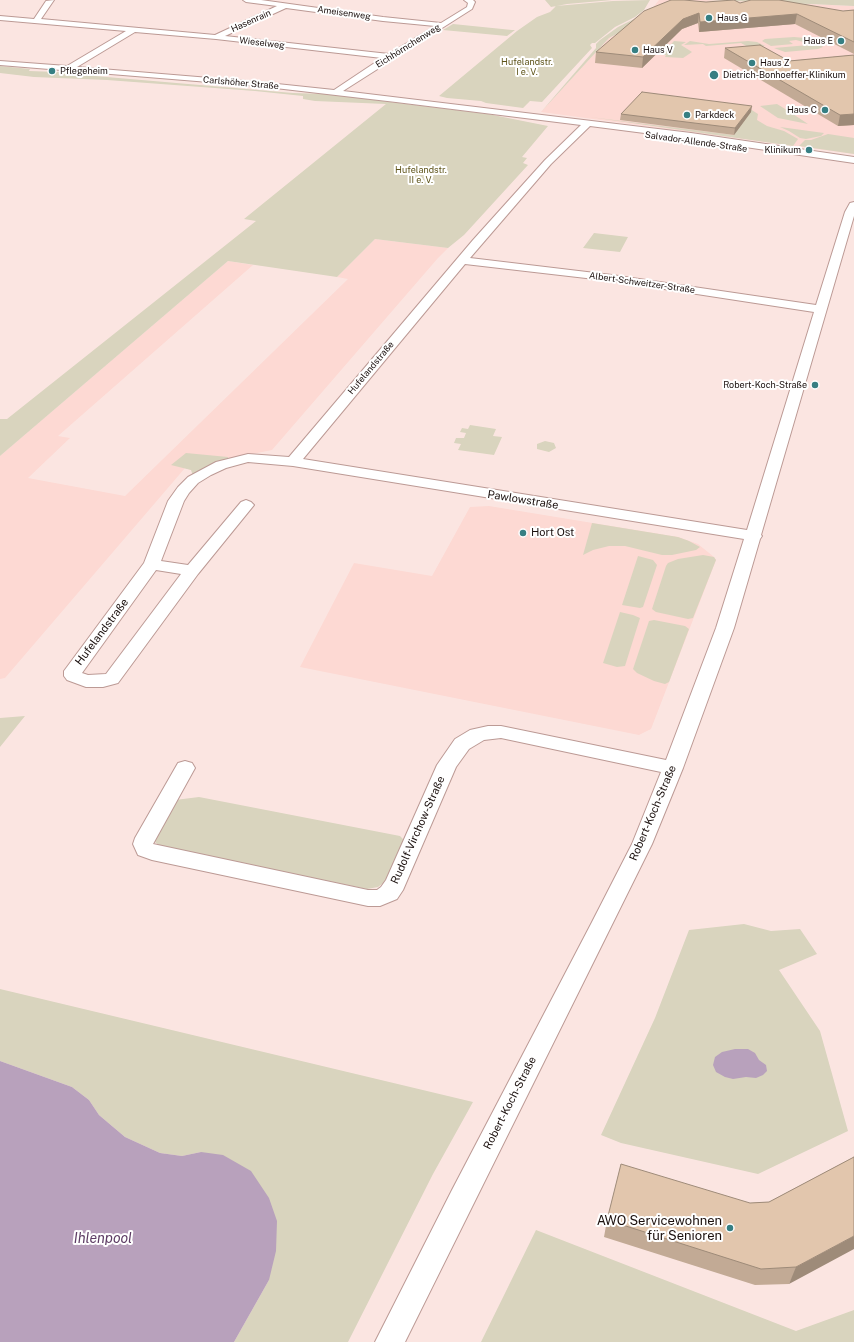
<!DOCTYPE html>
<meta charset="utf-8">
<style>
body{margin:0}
canvas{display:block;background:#fbe5e1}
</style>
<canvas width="854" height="1342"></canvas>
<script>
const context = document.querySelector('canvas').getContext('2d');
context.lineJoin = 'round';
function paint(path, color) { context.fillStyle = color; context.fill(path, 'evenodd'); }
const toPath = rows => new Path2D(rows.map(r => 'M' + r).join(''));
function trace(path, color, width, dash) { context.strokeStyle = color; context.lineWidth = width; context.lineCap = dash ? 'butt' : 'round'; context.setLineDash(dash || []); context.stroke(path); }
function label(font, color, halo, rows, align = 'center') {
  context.font = font + ' "Public Sans",sans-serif'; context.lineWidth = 4; context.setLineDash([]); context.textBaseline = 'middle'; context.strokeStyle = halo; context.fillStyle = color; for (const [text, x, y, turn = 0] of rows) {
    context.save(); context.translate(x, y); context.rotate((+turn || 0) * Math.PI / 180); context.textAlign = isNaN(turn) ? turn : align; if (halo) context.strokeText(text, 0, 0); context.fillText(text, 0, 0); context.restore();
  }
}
const built = toPath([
 [659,0,705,0,854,6,854,154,541,112,609,38,626,29,650,11],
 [375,239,448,248,438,258,272,450,228,459,191,470,185,468,5,678,0,679,0,456,228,261,253,265,58,436,70,438,28,478,125,496,348,279,337,277],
 [489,506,678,537,698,544,714,557,716,560,651,729,639,735,300,667,354,563,432,576,470,507]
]);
const green = toPath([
 [545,0,612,0,567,4,551,7],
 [650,0,644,10,635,17,615,27,595,43,592,43,590,45,592,48,542,102,530,101,523,108,486,103,481,101,447,98,439,96,517,31,537,17,550,12,556,6,613,1],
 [705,0,854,0,854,6,810,4],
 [638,17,626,29,609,38,541,112,596,48,596,44,600,40,618,27],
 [453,24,512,30,515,30,507,36,443,30],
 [794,37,805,38,815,42,807,43,796,40,789,41,793,44,771,46,762,41,765,39],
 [674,41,686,42,681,45,692,52,683,58,665,57,666,55,661,55],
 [690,41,709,44,748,41,757,42,765,46,750,48,741,43,706,46,703,44,684,45],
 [820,44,823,47,818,49,785,52,774,48],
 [0,66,30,69,29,71,85,73,95,76,293,93,326,94,488,114,548,126,522,157,527,158,523,163,528,165,464,235,448,248,375,239,337,277,228,261,0,456,0,419,7,419,256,221,244,219,386,104,315,101,303,99,303,96,255,91,107,80,34,77,0,73],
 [777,104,790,112,808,124,778,118,760,106],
 [747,107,758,114,757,120,767,126,784,131,798,139,793,146,590,117,734,135],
 [780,127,824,133,821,136,806,139,800,138,789,131],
 [828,134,854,138,854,154,799,146,805,140,811,140],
 [594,233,628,237,620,252,583,248],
 [470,425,496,429,493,436,502,437,494,455,458,450,461,444,454,443,456,438,464,438,466,433,460,432,462,428,468,429],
 [545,441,554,443,556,448,549,452,537,449,537,444],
 [186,453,228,457,228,459,202,469,193,476,191,470,171,465],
 [592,523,678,537,689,541,700,547,696,550,672,555,662,555,625,546,609,546,593,550,583,555],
 [703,555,714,557,716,560,693,618,688,619,656,612,652,609,666,566,668,563,678,559],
 [638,556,653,560,657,565,643,607,640,608,622,605],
 [620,612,633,615,640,618,625,666,617,667,603,663],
 [654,620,685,626,689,629,669,682,665,684,654,681,637,673,633,669,649,621],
 [25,716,0,747,0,718],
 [199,797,400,836,405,841,386,881,378,887,367,889,161,847,155,842,158,831,175,800],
 [744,924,771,931,800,929,817,954,779,970,820,1031,848,1131,758,1174,621,1143,601,1135,655,1018,689,930],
 [0,989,473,1102,433,1174,348,1342,234,1342,269,1280,201,1152,182,1156,160,1153,125,1137,99,1115,89,1100,72,1087,0,1061],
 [536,1230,796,1331,854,1310,854,1342,481,1342]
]);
const water = toPath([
 [735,1049,748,1049,755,1053,759,1060,766,1065,767,1071,763,1075,756,1078,746,1077,733,1079,725,1077,716,1072,713,1065,715,1057,722,1052],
 [0,1061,72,1087,89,1100,99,1115,125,1137,160,1153,182,1156,201,1152,223,1155,251,1171,269,1198,277,1221,276,1251,269,1280,234,1342,0,1342]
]);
const street = toPath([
 [54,0,41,19,215,35,277,6,246,2,243,0,261,0,383,17,441,23,467,7,468,3,464,0,473,0,475,2,472,9,343,91,691,133,854,157,854,163,691,139,590,126,551,164,470,258,612,275,816,305,845,212,850,203,854,202,854,216,761,535,762,536,760,539,734,628,683,768,652,844,405,1342,375,1342,452,1190,591,924,632,844,661,772,501,738,484,740,469,749,456,767,403,890,397,899,380,906,368,906,152,860,138,855,133,844,135,838,178,763,185,761,192,763,195,768,153,844,368,890,377,890,381,887,386,880,437,765,455,739,470,730,488,726,501,726,666,760,716,628,744,539,293,466,248,462,226,468,211,475,198,483,189,493,184,501,161,561,188,565,241,502,246,500,251,502,254,505,198,574,118,683,103,687,86,687,67,680,64,676,64,671,67,667,144,563,168,501,178,487,188,477,216,462,248,454,289,457,473,240,545,160,581,125,396,102,258,86,0,65,0,61,67,66,126,31,0,20,0,16,34,19,46,1,54,0],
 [286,8,383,21,435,26,389,54,225,36,286,8],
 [135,32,216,39,382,58,334,90,258,82,77,67,135,32],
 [465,264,612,281,814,312,747,530,303,459,465,264],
 [156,570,181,574,106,674,88,675,82,673,156,570]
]);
const wall = toPath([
 [706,2,740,3,843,11,854,10,854,54,795,24,699,32,698,23,682,29,642,68,595,63,596,52],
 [725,48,789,61,854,55,854,125,838,126,724,58],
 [751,112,734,135,620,120,621,114],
 [854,1157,789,1284,755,1285,604,1237,607,1220,750,1203,769,1202]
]);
const shadedWall = toPath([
 [699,13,698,23,682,29,642,68,643,57,683,19],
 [797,14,795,24,699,32,700,22],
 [752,106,751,112,734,135,735,128],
 [854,114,854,125,838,126,840,115],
 [854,1236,854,1249,789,1284,796,1267]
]);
const building = toPath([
 [671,0,684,0,706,2,734,0,740,3,751,0,779,0,843,11,854,10,854,42,797,14,700,22,699,13,683,19,643,57,596,52,644,11,671,0],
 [760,45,789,61,854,55,854,114,840,115,725,48,760,45],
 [642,92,752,106,735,128,621,114,642,92],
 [854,1157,854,1236,796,1267,761,1269,607,1220,621,1164,750,1203,769,1202,854,1157]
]);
const markers = [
 [709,18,4,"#367f83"],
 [841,41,4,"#367f83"],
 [635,50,4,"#367f83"],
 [752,63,4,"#367f83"],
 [52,71,4,"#367f83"],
 [714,75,5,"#367f83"],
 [825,110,4,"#367f83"],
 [687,115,4,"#367f83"],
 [809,150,4,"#367f83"],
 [815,385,4,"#367f83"],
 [523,533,4,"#367f83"],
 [730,1228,4,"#367f83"]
];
const farStreetnames = [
 ["Ameisenweg",344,13,8],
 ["Hasenrain",251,21,-24],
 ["Wieselweg",262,43,7],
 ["Eichhörnchenweg",408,46,-32],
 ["Carlshöher Straße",241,83,5],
 ["Salvador-Allende-Straße",696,142,8],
 ["Albert-Schweitzer-Straße",642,283,8],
 ["Hufelandstraße",371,368,-50]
];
const farPoinames = [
 ["Haus G",717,18],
 ["Haus E",833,41,"right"],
 ["Haus V",643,50],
 ["Haus Z",760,63],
 ["Pflegeheim",60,71],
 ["Dietrich-Bonhoeffer-Klinikum",723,75],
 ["Haus C",817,110,"right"],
 ["Parkdeck",695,115],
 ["Klinikum",801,150,"right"],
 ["Robert-Koch-Straße",807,385,"right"]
];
const farParknames = [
 ["Hufelandstr.",527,62],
 ["I e. V.",527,72],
 ["Hufelandstr.",421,170],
 ["II e. V.",421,180]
];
const streetNames = [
 ["Pawlowstraße",523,500,9],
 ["Hufelandstraße",102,632,-53],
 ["Robert-Koch-Straße",653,813,-67],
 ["Rudolf-Virchow-Straße",418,830,-66],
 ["Robert-Koch-Straße",510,1103,-63]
];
const poiNames = [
 ["Hort Ost",531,533]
];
const nearPoinames = [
 ["AWO Servicewohnen",722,1221],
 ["für Senioren",722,1236]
];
const nearWaternames = [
 ["Ihlenpool",103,1239]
];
paint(built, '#fdd9d3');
paint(green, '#d9d4be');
paint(water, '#b8a1bc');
trace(street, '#bc9a95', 2);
paint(street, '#fff');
paint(wall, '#c2aa95');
paint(shadedWall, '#9e8b79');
paint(building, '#e2c6ad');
trace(building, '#9e8b79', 1);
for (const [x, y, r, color] of markers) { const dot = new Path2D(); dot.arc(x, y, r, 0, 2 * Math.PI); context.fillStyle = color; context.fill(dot); trace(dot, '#fff', 1.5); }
label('9px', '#1b100e', '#fff', farStreetnames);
label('9px', '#1b100e', '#fff', farPoinames, 'left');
label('9px', '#5e5319', '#fff', farParknames);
label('11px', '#1b100e', '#fff', streetNames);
label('11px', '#1b100e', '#fff', poiNames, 'left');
label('13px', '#1b100e', '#fff', nearPoinames, 'right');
label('italic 14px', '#5d3c64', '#fff', nearWaternames);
</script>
